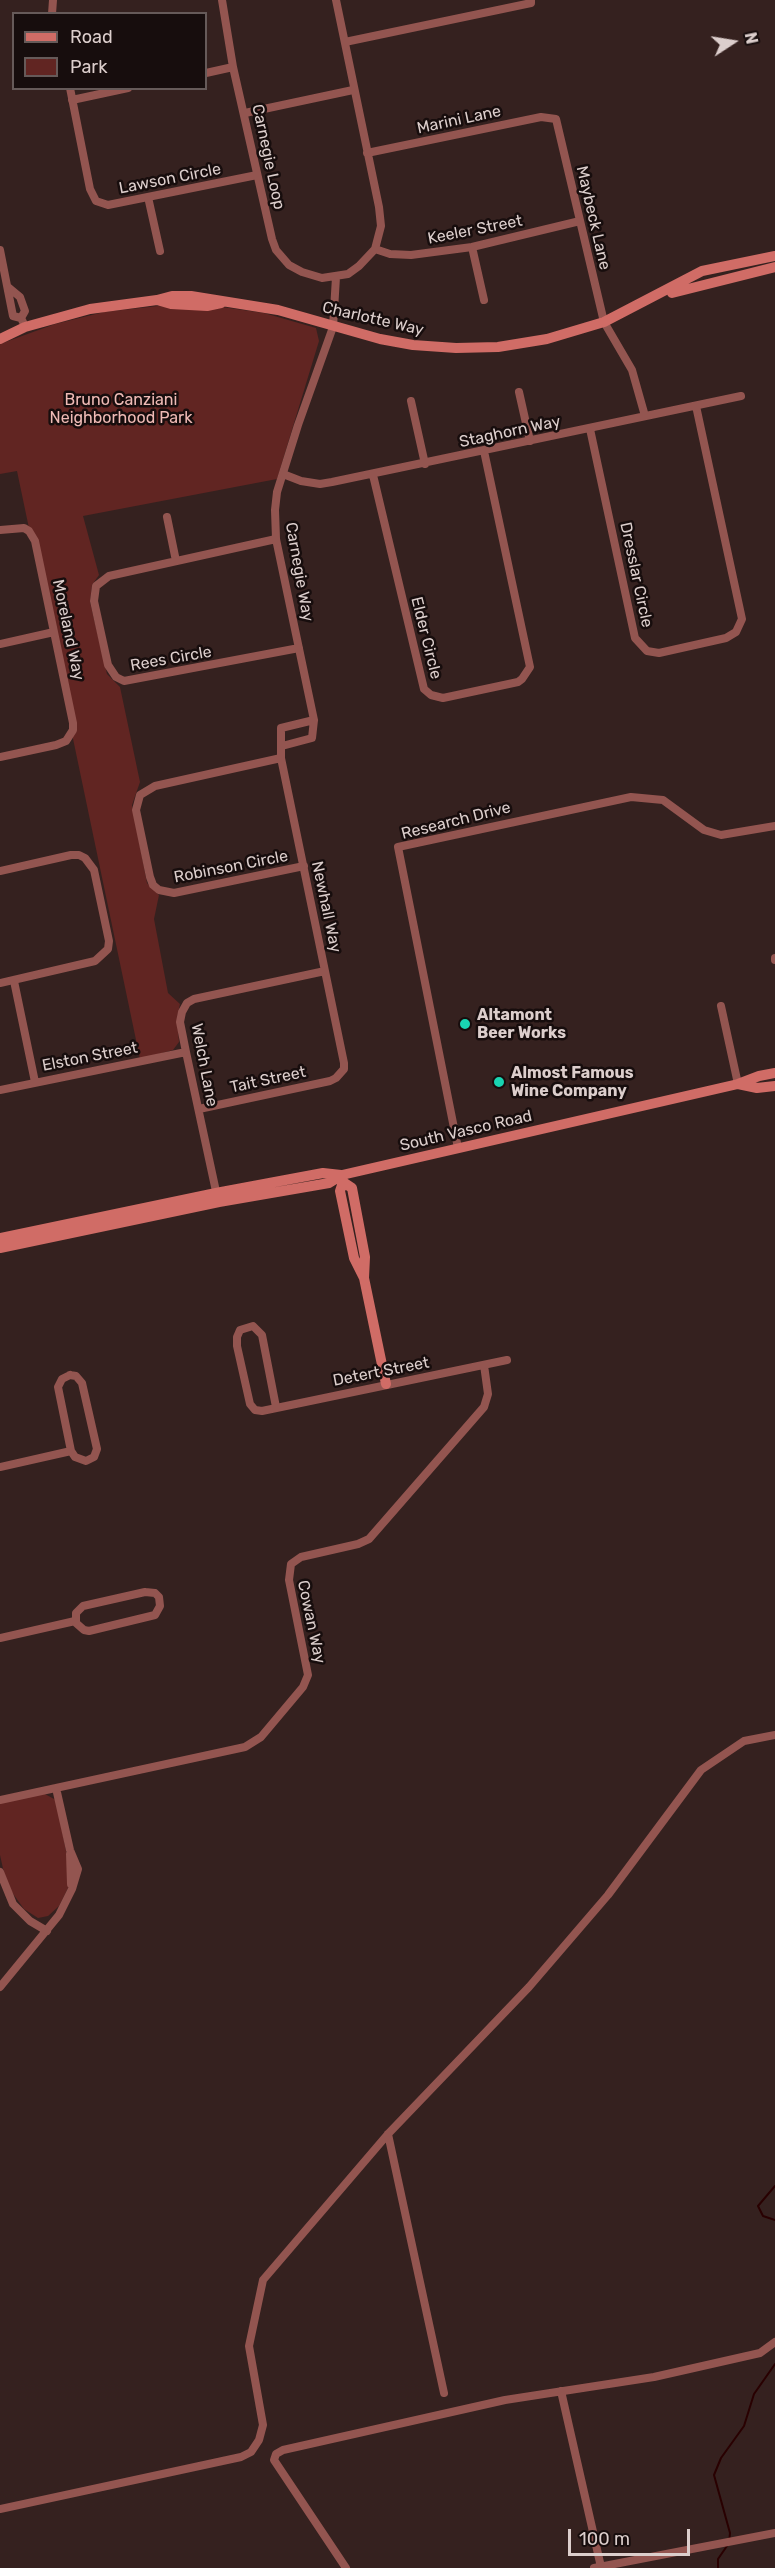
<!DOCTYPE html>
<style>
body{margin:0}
#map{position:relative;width:775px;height:2568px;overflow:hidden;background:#35211f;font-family:Rubik,sans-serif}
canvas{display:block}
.legend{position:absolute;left:12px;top:12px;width:195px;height:78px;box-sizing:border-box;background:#170d0d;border:2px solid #665a59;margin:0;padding:8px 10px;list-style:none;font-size:18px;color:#dccecc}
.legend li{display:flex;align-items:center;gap:12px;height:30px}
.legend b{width:30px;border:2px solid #665a59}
.north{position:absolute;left:703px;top:12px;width:60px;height:60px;-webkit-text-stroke:4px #170d0d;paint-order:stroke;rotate:78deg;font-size:16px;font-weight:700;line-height:24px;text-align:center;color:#dccecc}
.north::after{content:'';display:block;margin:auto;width:21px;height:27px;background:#dccecc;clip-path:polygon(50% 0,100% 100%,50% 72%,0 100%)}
.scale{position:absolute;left:568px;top:2529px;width:122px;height:27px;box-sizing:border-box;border:3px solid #dccecc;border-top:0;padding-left:8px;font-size:18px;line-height:21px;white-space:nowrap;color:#dccecc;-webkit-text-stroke:4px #170d0d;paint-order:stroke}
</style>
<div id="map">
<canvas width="775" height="2568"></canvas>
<ul class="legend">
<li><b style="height:8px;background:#d06c66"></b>Road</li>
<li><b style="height:16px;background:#612522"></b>Park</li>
</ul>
<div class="north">N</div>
<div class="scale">100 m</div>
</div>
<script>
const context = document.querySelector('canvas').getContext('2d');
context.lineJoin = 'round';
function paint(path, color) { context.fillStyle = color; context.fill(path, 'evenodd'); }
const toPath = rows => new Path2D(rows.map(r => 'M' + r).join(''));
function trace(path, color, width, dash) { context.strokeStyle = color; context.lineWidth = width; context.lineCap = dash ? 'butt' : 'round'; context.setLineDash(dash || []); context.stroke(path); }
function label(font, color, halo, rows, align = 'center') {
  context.font = font + ' Rubik,sans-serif'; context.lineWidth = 5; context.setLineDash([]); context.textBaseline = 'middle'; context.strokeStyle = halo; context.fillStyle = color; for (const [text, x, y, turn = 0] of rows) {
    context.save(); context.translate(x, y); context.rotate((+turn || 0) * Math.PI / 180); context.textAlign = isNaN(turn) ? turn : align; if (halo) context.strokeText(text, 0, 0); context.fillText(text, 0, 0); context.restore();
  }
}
const green = toPath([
 [158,306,206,309,222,307,264,313,316,328,319,341,277,479,83,516,99,575,92,585,90,602,107,674,120,687,140,782,132,805,147,883,159,895,154,919,168,993,180,1004,177,1018,179,1042,173,1050,140,1059,17,471,0,474,0,344,55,324,104,312],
 [43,1793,56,1800,66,1851,69,1886,59,1906,48,1916,38,1918,24,1909,11,1891,4,1873,0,1855,0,1802]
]);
const stream = toPath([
 [775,2186,758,2206,763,2216,775,2220],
 [718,2568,718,2559,729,2543,730,2533,714,2475,721,2458,744,2426,754,2394,775,2364]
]);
const street = toPath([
 [222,0,233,67,272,239,276,250,289,265,302,272,322,278,348,274,359,266,375,249,381,226,379,207,336,0],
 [52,14,53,0],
 [345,42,531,3,531,0],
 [206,73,233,67],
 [70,88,90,189,96,201,108,205,257,175],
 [72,100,128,88],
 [245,113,353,90],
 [367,153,541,117,556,119,604,322,632,370,645,416],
 [148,197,160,251],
 [472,247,484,300],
 [375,249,390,254,411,255,472,247,580,221],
 [0,250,13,316,21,318],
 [8,287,20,297,25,311,21,318,23,322],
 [519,392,530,441],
 [411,401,425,464],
 [590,429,635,638,647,651,659,653,726,638,736,632,742,619,696,406],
 [283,474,301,481,320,484,332,482,741,396],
 [373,475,424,689,431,695,443,698,518,682,522,679,530,667,484,451],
 [167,517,176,561],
 [0,530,24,528,29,531,35,541,73,723,73,730,66,741,56,745,0,757],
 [276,539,109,576,96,586,94,601,108,665,116,677,124,681,299,648],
 [0,644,54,632],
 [282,746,312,738,314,720,276,539,275,510,277,492,298,425,333,327,336,277],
 [281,758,155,786,140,795,136,810,150,877,153,885,159,890,174,893,304,866],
 [0,871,71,855,79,855,85,858,94,870,109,941,108,949,95,961,0,983],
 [775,958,775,960],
 [14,981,35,1082],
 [721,1006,738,1084],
 [0,1090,186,1052],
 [199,1109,330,1081,336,1078,344,1069,344,1063,281,758,281,728,314,720],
 [458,1148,398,847,631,797,663,800,704,830,721,835,775,826],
 [217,1196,186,1052,180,1022,182,1012,187,1003,194,999,325,971],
 [70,1375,76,1376,82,1383,97,1449,94,1457,86,1461,75,1457,71,1451,58,1387,62,1379,70,1375],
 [276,1407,262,1335,253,1326,240,1330,237,1337,237,1346,250,1404,255,1410,262,1411,507,1360],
 [0,1467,71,1451],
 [145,1592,155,1593,159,1597,160,1606,155,1615,89,1631,84,1630,76,1623,76,1613,83,1606,145,1592],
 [0,1638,75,1621],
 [0,1800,245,1747,261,1737,303,1687,308,1675,289,1580,291,1564,301,1557,358,1544,369,1539,484,1407,488,1394,484,1365],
 [70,1854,71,1884],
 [0,1872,13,1904,30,1921,47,1931],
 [0,1987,59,1915,72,1889,78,1869,70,1850,56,1788],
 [388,2134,444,2393],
 [561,2391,601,2567],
 [0,2509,241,2457,251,2452,259,2440,263,2425,249,2346,263,2280,388,2134,529,1987,608,1895,701,1770,744,1741,775,1735],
 [346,2568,274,2460,276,2454,283,2450,505,2400,654,2377,760,2353,775,2342],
 [594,2568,775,2533]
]);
const secondary = toPath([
 [672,293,775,267],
 [157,300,171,304,207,306,221,303],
 [0,339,25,327,90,309,157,300,172,296,191,296,278,310,380,339,413,345,456,348,498,347,547,339,604,322,702,271,775,256],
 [738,1084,757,1088,775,1086],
 [342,1175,343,1182,340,1191,354,1258,364,1278,386,1384],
 [343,1182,352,1188,365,1257,364,1278],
 [0,1238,216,1193,323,1173,341,1175],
 [0,1248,219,1202,329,1183,342,1175,738,1084,759,1076,775,1073]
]);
const markers = [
 [465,1024,6,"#19d5b2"],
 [499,1082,6,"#19d5b2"]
];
const streetNames = [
 ["Marini Lane",459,120,-12],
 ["Carnegie Loop",268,157,78],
 ["Lawson Circle",170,179,-11],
 ["Maybeck Lane",593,218,77],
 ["Keeler Street",475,230,-11],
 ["Charlotte Way",373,319,13],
 ["Staghorn Way",510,432,-12],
 ["Carnegie Way",299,572,80],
 ["Dresslar Circle",636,575,78],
 ["Moreland Way",68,630,78],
 ["Elder Circle",426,638,76],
 ["Rees Circle",171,659,-10],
 ["Research Drive",456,821,-14],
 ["Robinson Circle",231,867,-11],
 ["Newhall Way",326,907,78],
 ["Elston Street",90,1057,-11],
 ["Welch Lane",204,1065,79],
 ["Tait Street",268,1080,-12],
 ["South Vasco Road",466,1131,-13],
 ["Detert Street",381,1372,-11],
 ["Cowan Way",311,1622,78]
];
const parkNames = [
 ["Bruno Canziani",121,400],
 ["Neighborhood Park",121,418]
];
const poiNames = [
 ["Altamont",477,1015],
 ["Beer Works",477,1033],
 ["Almost Famous",511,1073],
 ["Wine Company",511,1091]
];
paint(green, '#612522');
trace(stream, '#290001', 2);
trace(street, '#935550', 8);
trace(secondary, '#d06c66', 10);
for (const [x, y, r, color] of markers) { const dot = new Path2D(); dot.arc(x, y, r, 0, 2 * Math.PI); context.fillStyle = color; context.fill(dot); trace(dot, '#170d0d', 2); }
label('16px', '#dccecc', '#170d0d', streetNames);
label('16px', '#efbab5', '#170d0d', parkNames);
label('bold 16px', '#dccecc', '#170d0d', poiNames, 'left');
</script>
